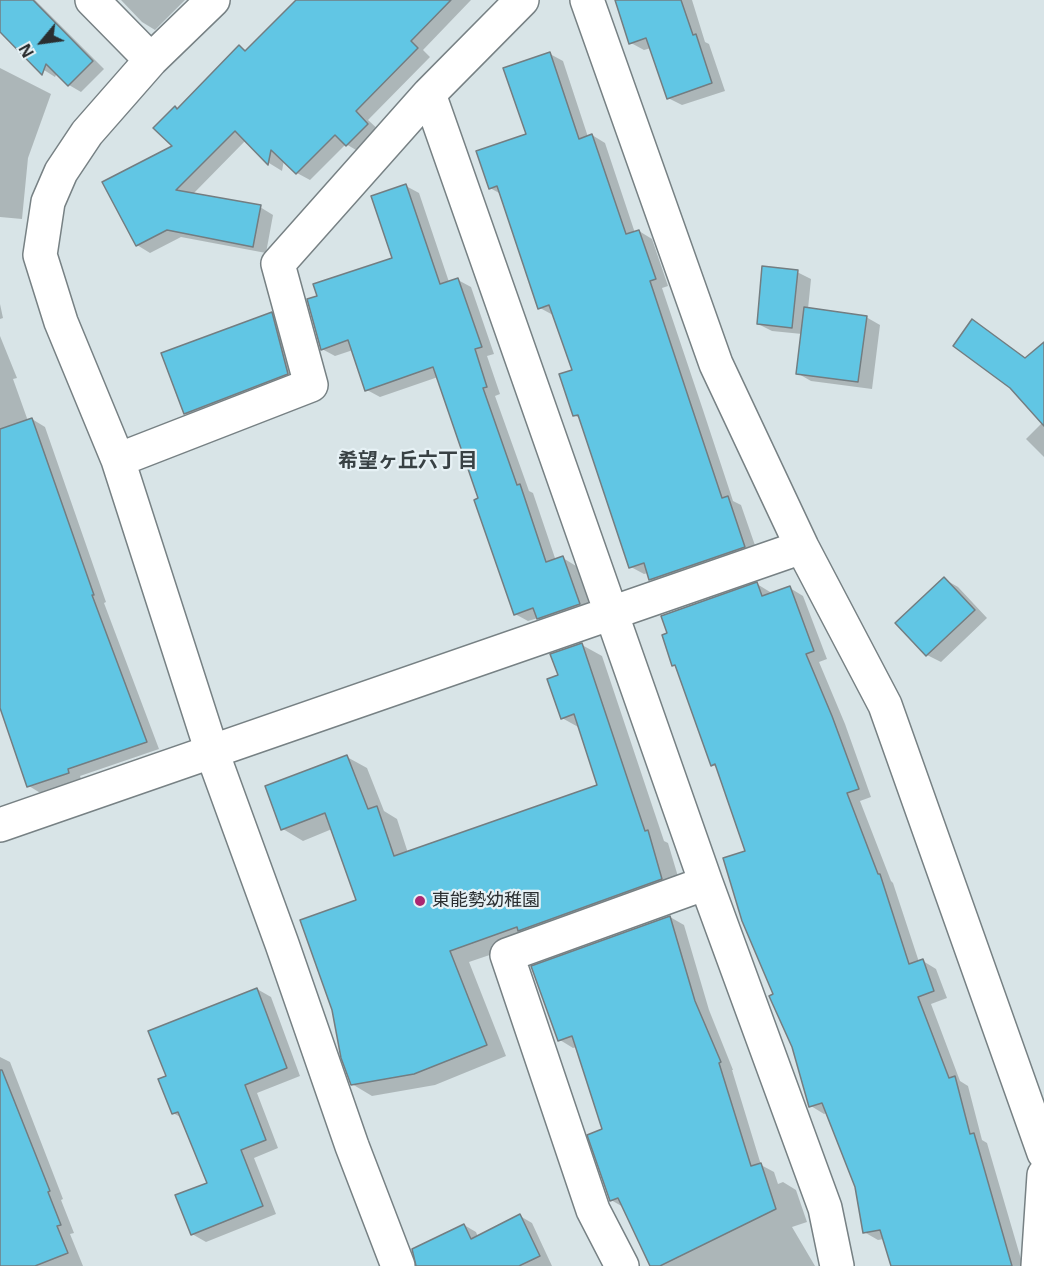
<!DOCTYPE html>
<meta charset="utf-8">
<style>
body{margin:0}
#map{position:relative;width:1044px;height:1266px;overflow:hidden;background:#d8e4e7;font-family:"Noto Sans",sans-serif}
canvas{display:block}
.north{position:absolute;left:12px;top:12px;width:60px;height:60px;-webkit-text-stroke:4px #e6f1f5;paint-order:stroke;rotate:241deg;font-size:16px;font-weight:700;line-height:24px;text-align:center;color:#2a2e30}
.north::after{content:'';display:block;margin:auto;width:21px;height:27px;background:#2a2e30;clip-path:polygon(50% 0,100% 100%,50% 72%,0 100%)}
</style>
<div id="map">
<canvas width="1044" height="1266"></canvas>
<div class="north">N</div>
</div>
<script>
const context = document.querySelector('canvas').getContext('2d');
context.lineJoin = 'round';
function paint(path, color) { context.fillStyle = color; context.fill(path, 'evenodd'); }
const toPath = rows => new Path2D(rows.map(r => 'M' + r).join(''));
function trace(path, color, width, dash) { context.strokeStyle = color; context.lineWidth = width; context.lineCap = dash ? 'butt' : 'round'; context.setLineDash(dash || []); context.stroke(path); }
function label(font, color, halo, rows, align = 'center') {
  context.font = font + ' "Noto Sans","Noto Sans JP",sans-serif'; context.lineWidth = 4.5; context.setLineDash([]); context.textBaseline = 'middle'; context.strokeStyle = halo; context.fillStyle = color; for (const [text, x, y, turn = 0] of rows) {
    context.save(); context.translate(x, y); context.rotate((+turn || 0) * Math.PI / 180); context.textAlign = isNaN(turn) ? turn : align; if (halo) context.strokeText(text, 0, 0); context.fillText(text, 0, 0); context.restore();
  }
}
const shadow = toPath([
 [0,0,35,0,104,69,81,92,69,85,57,73,55,77,44,70,0,27],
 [121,0,185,0,155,30,142,22],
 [298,0,471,0,423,50,430,57,368,120,381,132,361,153,346,144,310,180,297,173,284,160,282,171,269,163,246,140,193,194,260,207,273,215,266,253,181,237,150,253,137,245,174,146,175,108,178,110,240,47,247,51],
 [616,0,692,0,705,42,709,44,725,91,682,105,668,98,651,48,644,50,631,43],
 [550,54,563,61,588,137,592,135,605,143,635,233,639,231,652,239,668,286,662,288,703,410,733,501,741,505,758,554,664,587,651,579,648,573,644,574,631,567,581,419,574,415,573,371,553,315,540,308,501,194,490,188,528,135],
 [0,68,51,94,28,158,22,219,0,217],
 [406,186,419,193,449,282,458,280,471,287,494,354,487,356,500,394,495,396,529,491,533,493,556,561,563,558,576,566,592,611,551,626,538,618,528,621,515,614,480,499,438,377,380,397,367,390,353,350,335,356,322,349,393,259],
 [797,272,811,279,808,309,866,317,880,325,872,389,811,381,797,373,802,334,772,331,758,324],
 [0,304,3,318,0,319],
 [272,314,291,325,308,385,205,424,185,413],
 [973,321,1027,359,1044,344,1044,457,1026,439,1043,422],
 [0,336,17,378,13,379,28,421,32,419,45,427,106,602,104,603,159,749,80,776,82,781,42,794,29,786,0,708],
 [944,579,958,587,987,618,941,662,927,655],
 [757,584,770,592,771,594,790,588,803,596,827,659,819,662,845,724,871,797,860,801,891,881,893,883,919,962,923,961,936,969,947,998,931,1004,960,1081,968,1086,982,1140,987,1143,1023,1266,893,1266,884,1239,878,1240,864,1232,856,1186,827,1113,824,1114,811,1106,775,995,747,852,719,768,712,765,678,667,674,665],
 [582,645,602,656,664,841,668,843,682,890,469,962,506,1056,435,1085,372,1096,352,1084,358,901,332,829,303,841,283,829,347,757,367,768,384,811,397,819,408,853,599,786,580,728,562,718,560,676],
 [670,917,684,925,709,1010,733,1070,732,1070,761,1165,774,1172,778,1184,783,1182,796,1190,807,1222,792,1227,815,1266,652,1266,625,1208,611,1200,604,1129,577,1047,573,1048,560,1040],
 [257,989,271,997,300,1076,257,1093,278,1148,254,1158,276,1214,206,1242,192,1234,208,1184,182,1118,173,1113,168,1077],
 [0,1057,10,1062,63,1199,61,1200,74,1233,70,1234,83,1266,0,1266],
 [520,1216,532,1223,552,1266,426,1266,464,1225,476,1232,478,1237]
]);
const building = toPath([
 [0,0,33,0,93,61,68,86,46,64,42,75,0,32,0,0],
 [296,0,451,0,411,41,418,48,356,111,368,124,346,146,335,135,296,174,271,150,268,165,235,131,176,190,261,205,253,247,167,230,136,246,102,182,172,146,153,128,175,106,177,109,239,45,245,51,296,0],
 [615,0,681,0,693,35,696,34,712,83,667,99,646,38,629,44,615,0],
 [550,52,579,139,592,134,626,234,639,230,656,279,650,281,690,402,722,498,728,496,745,547,649,580,644,563,629,568,578,415,573,416,559,374,572,370,549,305,538,309,497,186,489,189,476,151,526,134,503,68,550,52],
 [406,184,440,284,458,278,482,347,475,349,487,387,483,388,517,485,520,484,546,562,563,556,580,604,537,619,533,608,514,615,474,500,478,498,433,367,365,391,348,340,321,350,307,299,317,296,313,284,392,258,371,196,406,184],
 [762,266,798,270,792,328,757,324,762,266],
 [804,307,867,316,858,382,796,374,804,307],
 [272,312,288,374,184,414,161,353,272,312],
 [972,319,1025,358,1044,342,1044,426,1010,388,953,346,972,319],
 [32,418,94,595,92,595,147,742,68,769,69,773,27,787,0,708,0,429,32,418],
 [944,577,975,610,926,656,895,623,944,577],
 [757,582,762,596,790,586,814,651,806,654,832,716,859,789,847,793,878,874,880,874,909,964,923,959,934,991,918,997,949,1078,955,1076,970,1134,974,1133,1012,1266,891,1266,880,1230,863,1233,855,1187,822,1103,809,1107,792,1047,769,996,773,994,742,921,723,858,745,851,715,764,711,766,675,665,672,666,662,635,667,633,661,616,757,582],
 [582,643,645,831,648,830,662,879,518,931,517,927,450,951,487,1045,414,1074,351,1085,341,1058,332,1010,300,920,356,900,325,813,281,830,265,786,347,755,368,809,377,806,394,856,597,785,574,714,561,719,547,679,558,675,550,654,582,643],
 [670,916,695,1001,721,1062,719,1063,751,1166,761,1163,776,1209,660,1266,650,1266,618,1198,610,1201,587,1135,602,1129,572,1036,558,1041,531,966,670,916],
 [257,988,287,1068,245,1085,266,1140,241,1150,263,1206,191,1235,175,1195,207,1183,178,1112,172,1114,158,1079,166,1076,148,1031,257,988],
 [0,1070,2,1070,50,1191,48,1192,61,1225,57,1226,68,1253,35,1266,0,1266,0,1070],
 [520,1214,540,1256,519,1266,416,1266,412,1249,464,1224,471,1239,520,1214]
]);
const street = toPath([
 [92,0,151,60],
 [213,0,151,60,87,133,61,172,48,202,40,255,61,322,118,460,212,752,282,944,352,1146,398,1266],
 [522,0,429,94,706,883],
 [587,0,716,364,802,547,885,705,1044,1153],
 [118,460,311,385,278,264,429,94],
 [0,825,802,547],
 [622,1266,593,1210,507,955,706,883,825,1208,837,1266],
 [1038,1266,1044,1175]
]);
const markers = [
 [420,901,6,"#ab2670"]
];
const poiNames = [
 ["東能勢幼稚園",432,901]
];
const neighbourhoodNames = [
 ["希望ヶ丘六丁目",408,461]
];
paint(shadow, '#0003');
paint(building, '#61c6e4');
trace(building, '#737d81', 1.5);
trace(street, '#778184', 36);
trace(street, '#fff', 33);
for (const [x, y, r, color] of markers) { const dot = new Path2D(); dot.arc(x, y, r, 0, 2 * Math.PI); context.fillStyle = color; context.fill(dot); trace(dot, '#e6f1f5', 2); }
label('18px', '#2a2e30', '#e6f1f5', poiNames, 'left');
label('bold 20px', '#384144', '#e6f1f5', neighbourhoodNames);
</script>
